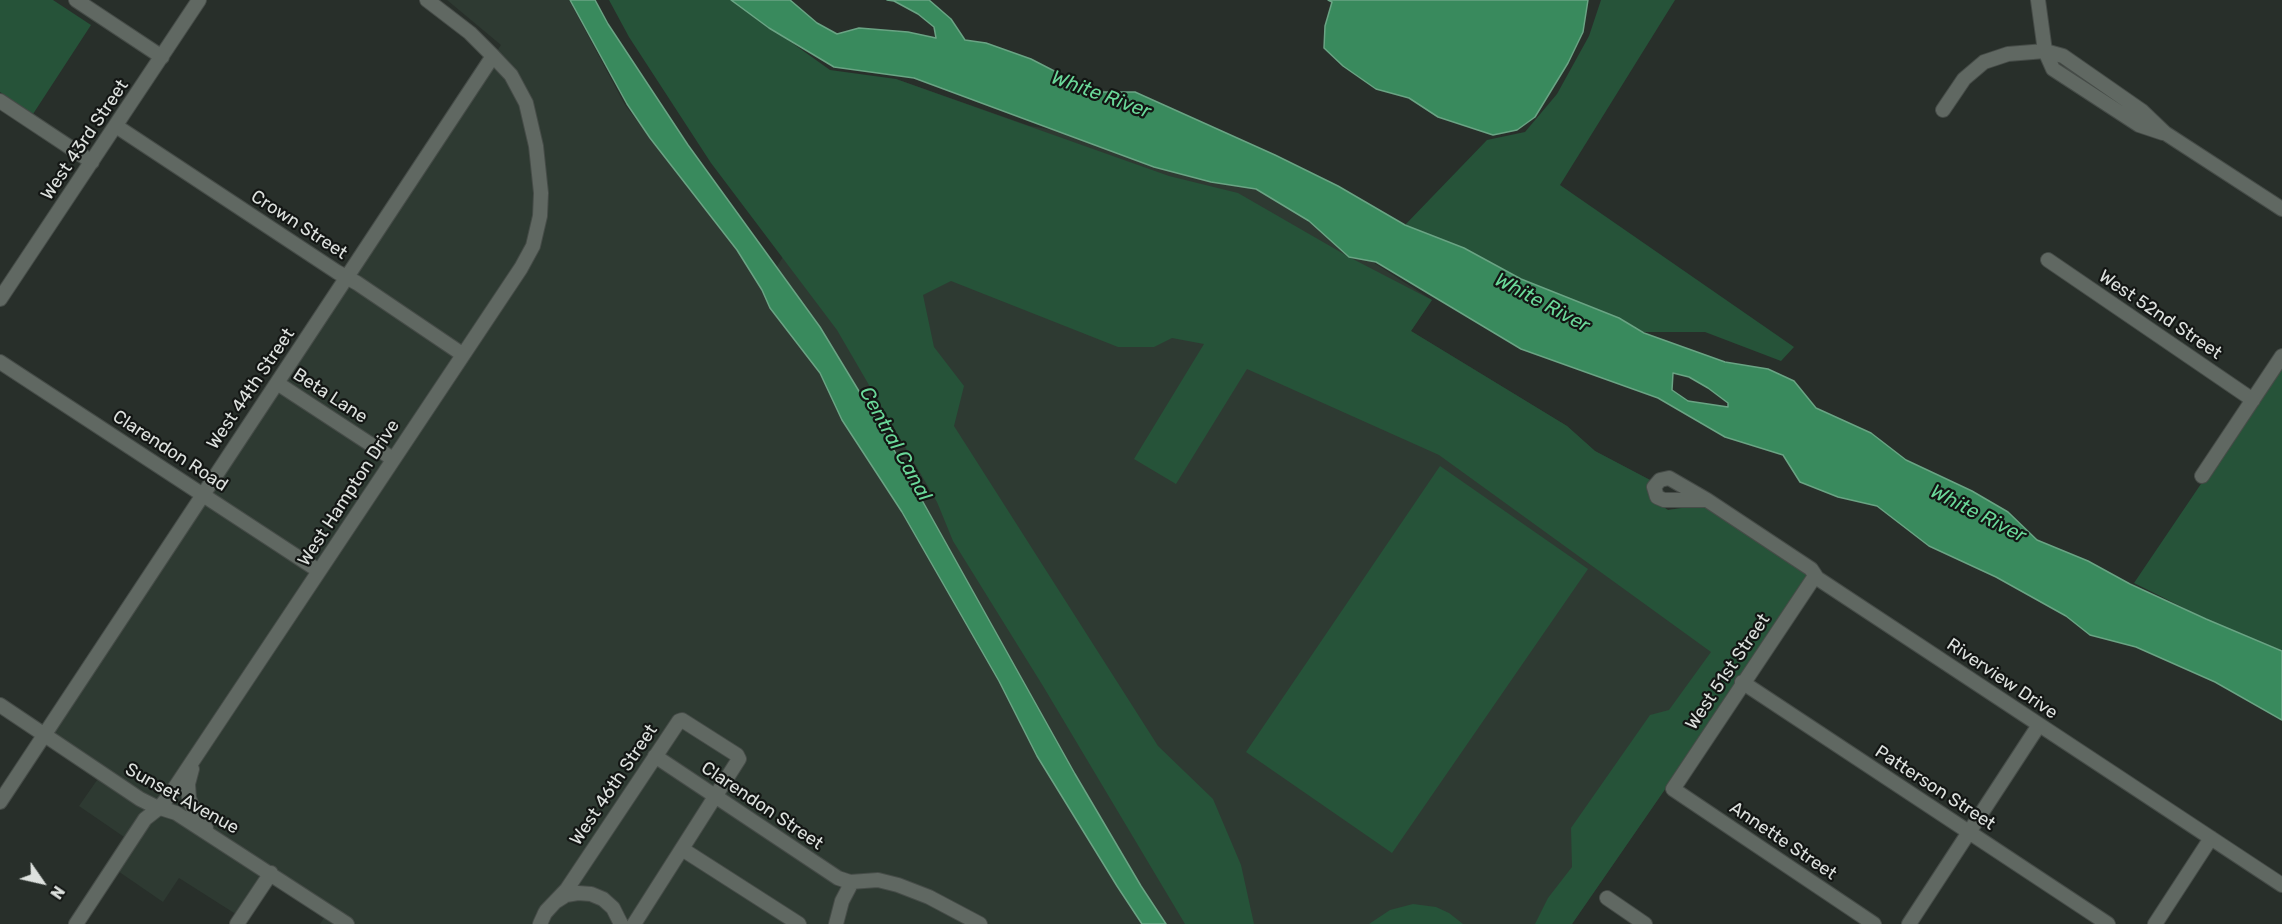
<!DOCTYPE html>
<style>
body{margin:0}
#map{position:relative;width:2282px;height:924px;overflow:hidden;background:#282f2a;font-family:Rubik,sans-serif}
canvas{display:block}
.north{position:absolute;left:12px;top:852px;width:60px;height:60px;-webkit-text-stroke:4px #131614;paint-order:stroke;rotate:124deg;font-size:16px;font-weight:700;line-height:24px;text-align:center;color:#dde1de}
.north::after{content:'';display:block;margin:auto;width:21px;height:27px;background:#dde1de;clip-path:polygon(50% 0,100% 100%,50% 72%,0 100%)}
</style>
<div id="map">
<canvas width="2282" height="924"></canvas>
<div class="north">N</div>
</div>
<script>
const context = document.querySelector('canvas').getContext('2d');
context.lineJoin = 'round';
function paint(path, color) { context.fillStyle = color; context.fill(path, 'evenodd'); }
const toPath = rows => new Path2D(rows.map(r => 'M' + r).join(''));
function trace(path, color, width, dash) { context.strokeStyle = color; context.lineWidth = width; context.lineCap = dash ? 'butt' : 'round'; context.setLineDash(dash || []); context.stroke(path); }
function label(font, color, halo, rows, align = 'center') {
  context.font = font + ' Rubik,sans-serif'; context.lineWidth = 4.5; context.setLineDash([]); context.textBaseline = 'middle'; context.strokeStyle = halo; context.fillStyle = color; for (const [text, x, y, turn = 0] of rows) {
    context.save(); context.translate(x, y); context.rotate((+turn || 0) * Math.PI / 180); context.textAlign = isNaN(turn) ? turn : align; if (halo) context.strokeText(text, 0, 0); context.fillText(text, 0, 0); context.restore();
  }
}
const built = toPath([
 [447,0,569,0,625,105,737,250,762,290,896,79,1030,126,1071,133,1101,88,1432,300,1411,331,1567,426,1595,451,1652,481,1647,490,1653,500,1668,510,1708,504,1813,575,1572,924,320,924,328,912,270,873,242,918,179,878,163,902,115,869,130,841,79,806,102,773,43,735,202,501,501,45]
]);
const green = toPath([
 [0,0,53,0,91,25,33,114,0,92],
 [609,0,732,0,830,70,896,79,1169,176,1238,193,1349,257,1432,300,1411,331,1567,426,1595,451,1652,481,1647,490,1653,500,1668,510,1708,504,1813,575,1572,924,1535,924,1548,898,1572,867,1571,828,1650,715,1669,710,1711,652,1439,455,1247,369,1176,484,1134,459,1204,344,1172,338,1154,347,1118,347,951,281,923,295,934,347,964,386,954,426,1158,746,1213,799,1241,865,1254,924,1185,924,1043,686,953,541,937,502,837,330,711,163,629,37],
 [1601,0,1675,0,1560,185,1794,347,1781,361,1705,332,1644,332,1619,318,1520,279,1464,248,1405,225,1487,140,1525,132,1557,94,1589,36],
 [2282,364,2282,651,2206,619,2134,583],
 [1440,466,1588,569,1392,853,1246,752],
 [1413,904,1436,907,1449,913,1463,924,1369,924,1390,910]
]);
const water = toPath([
 [570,0,595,0,608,24,688,145,820,327,885,434,1075,774,1141,886,1166,924,1142,924,1117,886,1037,756,999,681,902,512,842,420,820,373,770,308,762,290,737,250,650,138,627,104,570,0],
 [731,0,790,0,817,23,837,34,859,28,908,32,936,38,934,27,918,14,894,1,887,0,929,0,951,19,965,40,986,43,1031,59,1095,92,1135,92,1275,155,1338,186,1405,225,1464,248,1521,279,1619,318,1644,333,1725,362,1768,369,1794,381,1816,408,1871,433,1906,460,1972,491,2008,512,2037,540,2088,561,2130,584,2206,619,2282,651,2282,720,2215,682,2136,647,2090,635,2066,616,1996,577,1929,546,1877,506,1838,497,1800,482,1783,455,1725,437,1658,398,1521,349,1376,262,1349,257,1309,221,1256,189,1211,182,1154,167,914,78,834,67,769,28,731,0],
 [1673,373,1689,377,1708,388,1728,403,1728,407,1688,401,1672,390,1673,373],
 [1328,0,1588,0,1583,32,1568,63,1535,117,1517,130,1493,135,1438,117,1409,98,1376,89,1343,66,1324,48,1325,26,1332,2,1328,0]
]);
const minor = toPath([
 [76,0,162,57],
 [2038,0,2045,51,2053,69,2139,125,2163,133],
 [0,101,92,162],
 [1943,110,1964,79,1984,62,2008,54,2045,51,2063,56,2142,111,2165,133,2282,209],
 [116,126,337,272,357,283,462,354],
 [2048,260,2253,400],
 [0,299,199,0],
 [0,362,319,571],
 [277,383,393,459],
 [2202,476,2282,356],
 [1707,500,1664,500,1657,497,1654,487,1660,480,1669,478,1707,500,1811,569,1817,578,2282,885],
 [1815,576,1673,789,1874,924],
 [1742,682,2108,924],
 [0,705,140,799,154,806,176,813,347,924],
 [655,756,838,878,850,882,878,880,898,885,929,897,980,924],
 [192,769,188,784,189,798,195,814,206,828],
 [0,802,493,56],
 [682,849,799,924],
 [1607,898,1645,924],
 [546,911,567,889,679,721,682,720,737,755,739,759,634,924],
 [76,924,145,819,159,808,170,795,521,268,533,246,540,216,541,193,536,146,526,103,511,75,493,56,470,33,427,0],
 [237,924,271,873],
 [540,924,545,913,555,902,566,895,578,893,591,894,603,899,613,908,621,924],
 [836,924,842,901,852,882],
 [1909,924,2039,725],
 [2155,924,2211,838]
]);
const streetNames = [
 ["West 43rd Street",85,140,-56],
 ["Crown Street",299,225,33],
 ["West 52nd Street",2160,315,34],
 ["West 44th Street",251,389,-56],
 ["Beta Lane",330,396,33],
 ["Clarendon Road",170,451,33],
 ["West Hampton Drive",349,493,-57],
 ["West 51st Street",1728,672,-56],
 ["Riverview Drive",2002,679,34],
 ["West 46th Street",614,785,-56],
 ["Patterson Street",1935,788,33],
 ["Sunset Avenue",182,799,29],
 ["Clarendon Street",762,806,34],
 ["Annette Street",1783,841,34]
];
const waterNames = [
 ["White River",1101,95,20],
 ["White River",1542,303,28],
 ["Central Canal",895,444,61],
 ["White River",1978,514,27]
];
paint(built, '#2e3a32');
paint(green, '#265339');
paint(water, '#398a5d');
trace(water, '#6aa484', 1.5);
trace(minor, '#464c48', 16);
trace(minor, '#606862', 14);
label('18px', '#dde1de', '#131614', streetNames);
label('italic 20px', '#6ad899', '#131614', waterNames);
</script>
